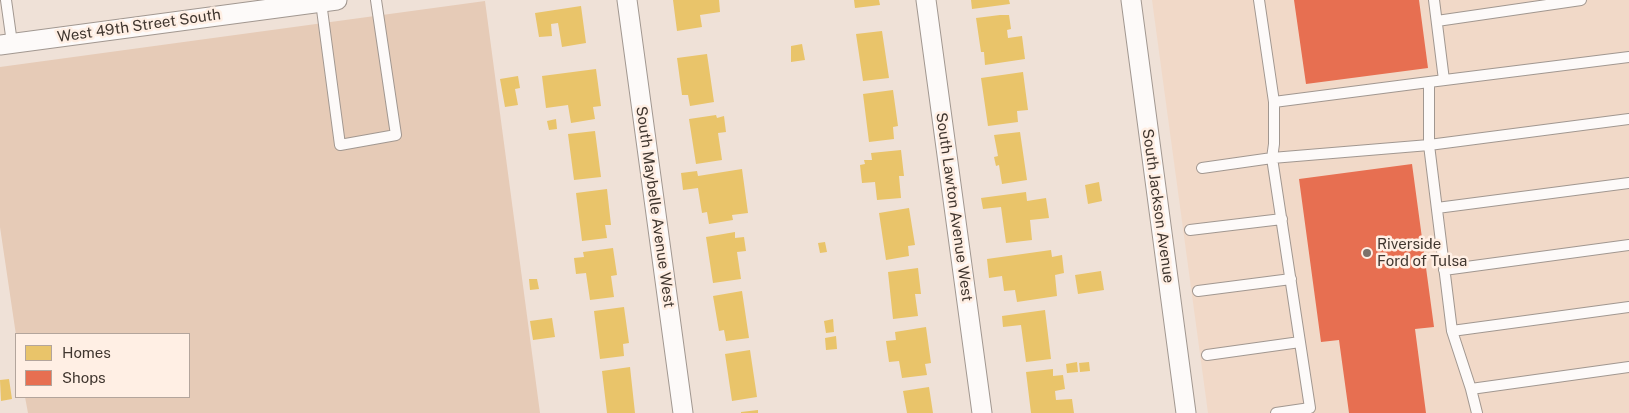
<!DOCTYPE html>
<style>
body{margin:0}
#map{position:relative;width:1629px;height:413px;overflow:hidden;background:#efe1d7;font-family:"Public Sans",sans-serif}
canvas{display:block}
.legend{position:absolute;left:15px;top:333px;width:175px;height:65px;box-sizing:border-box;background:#ffefe4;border:1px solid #b3a59c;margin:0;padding:6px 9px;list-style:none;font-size:15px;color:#40362f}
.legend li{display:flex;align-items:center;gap:10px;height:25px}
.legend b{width:25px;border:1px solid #b3a59c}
</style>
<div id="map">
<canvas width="1629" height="413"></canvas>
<ul class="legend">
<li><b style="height:14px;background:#e9c46a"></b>Homes</li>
<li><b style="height:14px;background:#e76f51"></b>Shops</li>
</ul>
</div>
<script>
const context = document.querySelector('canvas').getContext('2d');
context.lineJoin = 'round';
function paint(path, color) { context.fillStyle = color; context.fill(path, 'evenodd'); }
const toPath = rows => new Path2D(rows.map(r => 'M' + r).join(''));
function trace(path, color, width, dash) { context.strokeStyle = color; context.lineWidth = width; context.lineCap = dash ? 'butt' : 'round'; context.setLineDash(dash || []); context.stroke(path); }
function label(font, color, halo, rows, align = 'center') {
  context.font = font + ' "Public Sans",sans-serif'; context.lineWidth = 5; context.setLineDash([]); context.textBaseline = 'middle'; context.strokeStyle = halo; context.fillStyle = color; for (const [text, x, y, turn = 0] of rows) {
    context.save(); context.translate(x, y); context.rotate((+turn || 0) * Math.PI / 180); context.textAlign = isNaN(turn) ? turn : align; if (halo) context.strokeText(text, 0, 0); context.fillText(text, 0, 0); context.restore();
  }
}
const built = toPath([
 [1152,0,1629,0,1629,413,1208,413]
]);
const green = toPath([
 [485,1,540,413,28,413,25,397,189,397,189,334,16,335,0,227,0,67]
]);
const homes = toPath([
 [673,0,719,0,720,12,700,15,702,27,677,31],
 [854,0,879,0,880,5,855,8],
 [971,0,1009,0,1010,4,972,9],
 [581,6,586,43,562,47,558,23,551,24,552,36,539,37,535,13],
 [1000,15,1009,15,1011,29,1007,30,1008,38,1022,36,1025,59,985,65,984,52,981,52,976,18],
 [882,31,889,78,863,81,856,34],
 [802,44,805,60,791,62,791,46],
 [707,54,714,102,690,106,688,95,682,95,677,58],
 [596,69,601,106,593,107,595,119,571,123,568,105,546,108,542,76],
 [1023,72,1028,110,1017,111,1018,122,988,126,981,78],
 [518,76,520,88,515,89,518,105,505,107,500,79],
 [893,90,898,126,893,127,894,139,869,142,863,94],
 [716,115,717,118,724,116,726,132,718,133,722,160,696,164,689,119],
 [556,119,557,129,549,130,547,121],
 [595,131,601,177,574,180,568,134],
 [1020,132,1027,180,1002,184,999,165,996,166,994,157,998,156,994,135],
 [901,150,904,176,899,176,901,198,877,200,875,182,862,183,860,165,865,164,864,160,872,160,871,153],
 [742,169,748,213,732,215,733,220,709,224,707,212,702,213,698,188,683,190,681,173,697,171,698,176],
 [1099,182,1102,201,1088,204,1085,185],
 [607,189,611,225,605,225,607,238,582,241,576,193],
 [1026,192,1027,201,1046,198,1049,218,1030,220,1032,240,1006,243,1001,207,983,209,981,198],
 [909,208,915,245,908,246,909,256,886,260,879,213],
 [735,232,735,238,744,237,746,251,737,252,741,279,713,283,706,237],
 [825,242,827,252,820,253,818,243],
 [613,248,617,275,611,276,614,297,590,300,586,273,576,274,574,258,584,257,583,252],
 [1051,250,1052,257,1062,255,1064,273,1055,275,1057,296,1017,302,1015,290,1004,291,1002,276,989,278,987,259],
 [918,268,921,294,915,294,918,316,893,319,888,272],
 [1101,271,1104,290,1078,294,1075,275],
 [529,279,537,279,539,289,530,290],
 [742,291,749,338,726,341,724,330,719,331,713,296],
 [624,307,629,343,623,344,624,356,600,359,594,311],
 [1045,310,1051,359,1026,362,1021,325,1003,327,1002,316],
 [552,318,555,337,533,340,530,321],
 [833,319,834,332,826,333,824,321],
 [926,327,931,363,925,364,927,375,902,378,899,361,889,362,886,341,896,340,895,332],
 [836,336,837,349,826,350,825,338],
 [750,350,757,397,732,401,725,354],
 [1077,362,1078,372,1067,373,1066,364],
 [1089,362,1090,371,1080,372,1079,363],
 [630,367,635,413,607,413,602,371],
 [1053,369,1053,376,1063,375,1065,389,1055,391,1056,400,1072,399,1074,413,1031,413,1026,372],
 [9,379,12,399,1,401,0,380],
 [929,387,933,413,907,413,903,391],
 [758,410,758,413,741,413,741,412]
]);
const shops = toPath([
 [1294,0,1419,0,1428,68,1306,84],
 [1412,164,1434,327,1415,329,1426,413,1349,413,1339,340,1321,342,1299,179]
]);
const lane = toPath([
 [6,0,12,43],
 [1259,0,1274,102,1429,82],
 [1434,0,1444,80],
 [321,2,340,145,396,135,376,0],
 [1437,21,1581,0],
 [1274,102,1274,144,1272,158,1310,408,1276,413],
 [1202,168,1272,158,1429,145,1629,119],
 [1437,208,1629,183],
 [1190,230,1282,219],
 [1444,270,1629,245],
 [1198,291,1291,279],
 [1452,331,1629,307],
 [1207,355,1300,342],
 [1471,389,1629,367],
 [1477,413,1471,389,1452,331,1429,145,1429,82,1629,57]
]);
const street = toPath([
 [627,0,683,413],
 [926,0,982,413],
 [1131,0,1186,413],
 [0,45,337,0]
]);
const markers = [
 [1367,253,5,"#7d726a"]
];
const streetNames = [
 ["West 49th Street South",139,26,-8],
 ["South Jackson Avenue",1158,206,82],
 ["South Maybelle Avenue West",655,207,82],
 ["South Lawton Avenue West",954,207,82]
];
const poiNames = [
 ["Riverside",1377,244],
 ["Ford of Tulsa",1377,261]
];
paint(built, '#f1d9c8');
paint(green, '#e6cbb7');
paint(homes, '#e9c46a');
paint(shops, '#e76f51');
trace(lane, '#a19790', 12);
trace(street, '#a19790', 21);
trace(lane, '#fdfaf9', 10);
trace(street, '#fdfaf9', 19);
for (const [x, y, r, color] of markers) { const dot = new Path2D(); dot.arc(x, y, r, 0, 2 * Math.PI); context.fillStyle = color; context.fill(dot); trace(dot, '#ffefe4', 2); }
label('15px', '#40362f', '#ffefe4', streetNames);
label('15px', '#40362f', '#ffefe4', poiNames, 'left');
</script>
